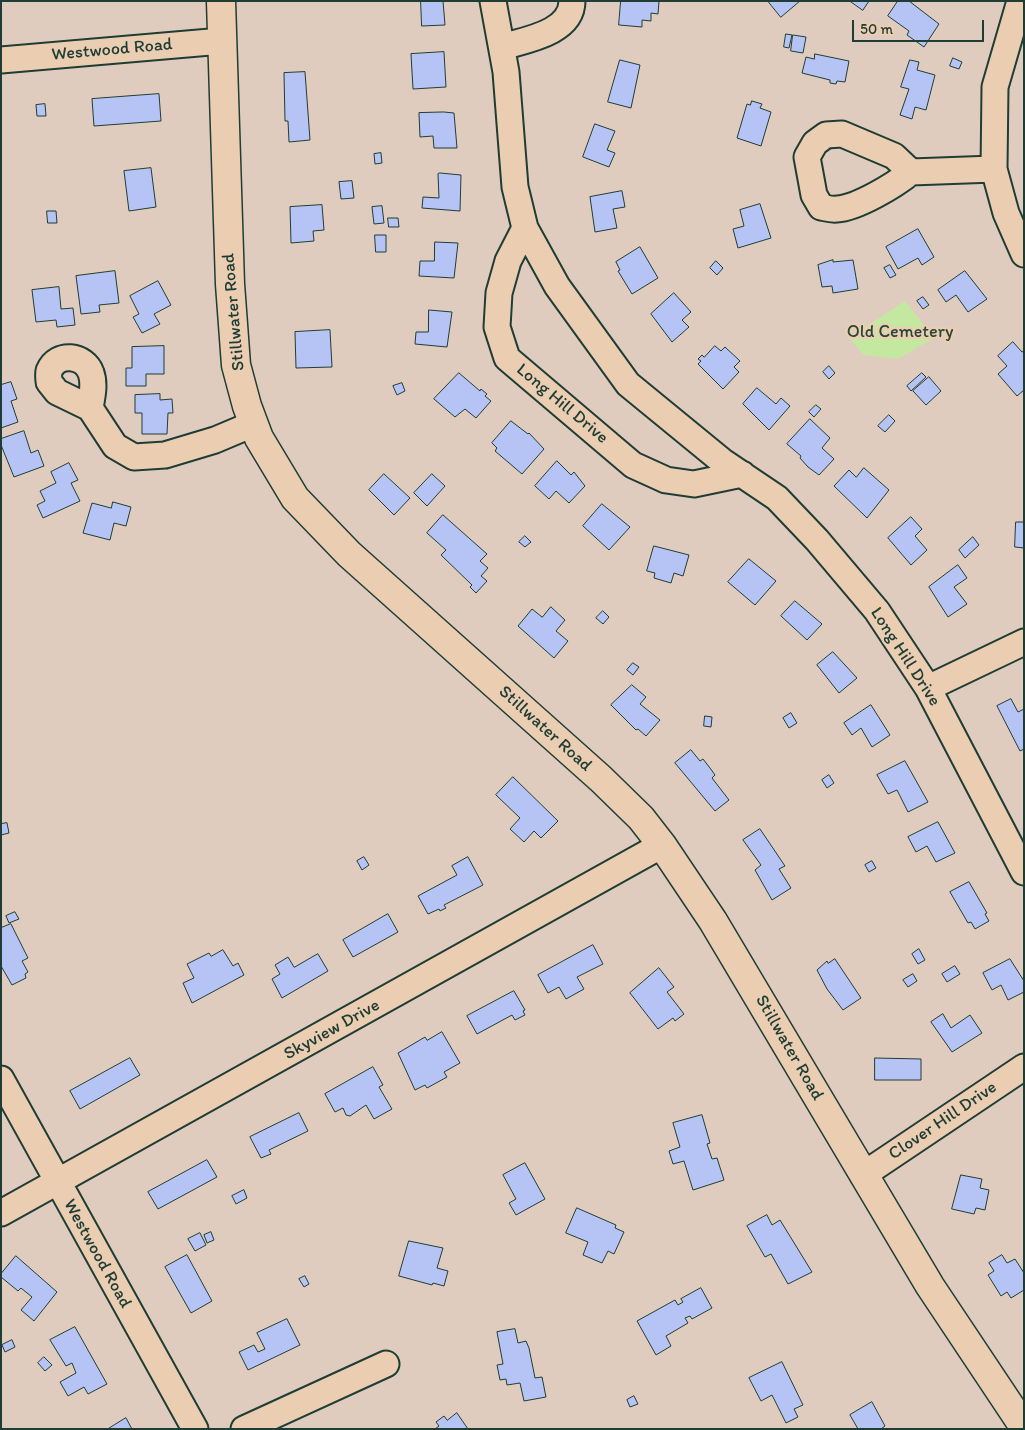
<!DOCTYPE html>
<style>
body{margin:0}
#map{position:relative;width:1025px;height:1430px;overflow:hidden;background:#e0ccbf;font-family:Itim,sans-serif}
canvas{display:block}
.frame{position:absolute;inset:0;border:2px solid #1f3d34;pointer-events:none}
.scale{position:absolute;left:852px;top:20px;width:132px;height:22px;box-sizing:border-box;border:2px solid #1f3d34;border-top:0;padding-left:6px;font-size:15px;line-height:18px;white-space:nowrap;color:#1f3d34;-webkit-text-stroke:4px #ebceb2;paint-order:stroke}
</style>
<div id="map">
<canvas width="1025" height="1430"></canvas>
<div class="frame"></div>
<div class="scale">50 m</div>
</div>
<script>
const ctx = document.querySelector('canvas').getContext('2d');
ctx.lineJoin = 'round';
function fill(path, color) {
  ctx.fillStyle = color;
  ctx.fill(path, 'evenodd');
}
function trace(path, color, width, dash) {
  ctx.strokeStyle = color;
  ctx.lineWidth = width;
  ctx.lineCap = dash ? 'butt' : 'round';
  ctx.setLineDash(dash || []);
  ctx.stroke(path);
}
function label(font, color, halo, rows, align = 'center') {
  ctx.font = font + ' Itim,sans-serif';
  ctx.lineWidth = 4.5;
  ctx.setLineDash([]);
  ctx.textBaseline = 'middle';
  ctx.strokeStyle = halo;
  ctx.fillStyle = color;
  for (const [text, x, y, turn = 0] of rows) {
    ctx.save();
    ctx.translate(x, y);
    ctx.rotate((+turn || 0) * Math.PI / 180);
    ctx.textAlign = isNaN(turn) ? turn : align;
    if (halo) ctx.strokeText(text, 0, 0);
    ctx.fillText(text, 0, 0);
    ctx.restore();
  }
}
const green = new Path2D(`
 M905,301L934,338L898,359L864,355L849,338Z`);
const building = new Path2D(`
 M421,1H443L445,25L422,26Z
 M621,1H659L658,14L651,13V21L642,20V27L619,25Z
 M768,1H800L781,17Z
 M850,1H869L863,10Z
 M898,1H909L939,24L924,47L907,35L909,31L888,16Z
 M786,34L792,35L789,48L784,47Z
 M793,35L806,37L803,53L791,51Z
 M444,52L446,87L413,89L411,54Z
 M815,54L849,61L845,82L837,81L836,84L830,83V80L802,73L806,57L814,59Z
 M953,58L962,62L959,69L950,66Z
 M620,60L640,65L631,108L608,102Z
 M910,60L919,62L917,70L935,75L926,110L915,107L912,119L900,115L909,89L901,87Z
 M305,72L310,140L289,142L288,121H285L284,73Z
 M159,94L161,121L94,126L92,99Z
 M752,101L762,104L760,108L771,112L761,146L737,138L747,104L750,105Z
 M45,104L46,116H37L36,105Z
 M444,112L454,113L457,148H434L433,136L420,137L419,113Z
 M595,124L615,131L607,150L615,153L609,167L583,157Z
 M381,153L382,163L375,164L374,154Z
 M151,168L156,207L129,211L124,171Z
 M440,173L461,175L460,211L422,208L423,197L439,198L438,174Z
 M352,181L354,198L341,199L339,182Z
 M622,191L625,207L613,209L617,228L595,232L590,197Z
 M760,204L771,238L738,248L733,229L744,226L740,210Z
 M322,205L324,230L313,231L314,241L291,243L290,207Z
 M382,206L384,223L374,224L372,207Z
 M47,211H56L57,223H48Z
 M388,218H398L399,227H389Z
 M918,229L934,257L922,265L918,258L898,269L886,247Z
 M375,235H386V252H376Z
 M435,242L458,243L454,278L419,276L420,261H434Z
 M640,247L658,278L632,294L618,271L620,270L616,262Z
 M833,260V262L853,260L858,289L833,293L832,286L822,287L818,265Z
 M716,261L723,268L717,275L710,268Z
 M890,265L896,275L890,278L884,268Z
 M115,271L119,303L99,305L100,312L81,314L76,276Z
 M965,271L987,299L968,312L956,295L946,302L938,290Z
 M158,281L171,305L154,314L160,324L142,333L133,317L139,314L130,296Z
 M59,287L61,309L73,308L75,325L57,327L56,320L36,322L32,290Z
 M674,293L691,312L682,320L689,327L672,342L651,314Z
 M923,297L929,305L923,309L917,301Z
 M429,310L452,312L447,347L415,344L416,332H428Z
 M330,330L332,367L296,368L295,332Z
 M1013,342L1022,352L1024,351V390L1017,396L998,374L1007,366L998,356Z
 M164,346V374H146V386H126V368H132V347Z
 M715,346L721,351L725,347L740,361L734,367L739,372L723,389L698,364L701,361L698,359L702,355L704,357Z
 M829,366L835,373L829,379L823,372Z
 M459,373L480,391L481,389L487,394L485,396L491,401L476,418L465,409L455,417L434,399Z
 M922,373L926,377L911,391L907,386Z
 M929,377L941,391L926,405L913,391Z
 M11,382L17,399L11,401L18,422L1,428V385Z
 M402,383L405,391L397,395L393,386Z
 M757,388L776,404L781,398L790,406L769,430L743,404Z
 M160,394V400L172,399L173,413H168L167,434H142V413H135V395Z
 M816,405L821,409L814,417L809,412Z
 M889,415L895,421L885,432L878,426Z
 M810,419L830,438L822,448L834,459L819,475L808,467L800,458L801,456L787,444Z
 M511,421L528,434L529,433L544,449L522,474L495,451L497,448L492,443Z
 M24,431L31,453L38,450L44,466L14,477L1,445V439Z
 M557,461L571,475L574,472L585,486L569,503L556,491L549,499L535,486Z
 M69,463L78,480L71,483L80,501L43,518L37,505L45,501L40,491L56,483L51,472Z
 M864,468L889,490L867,518L834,486L849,470L856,477Z
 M384,474L410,498L394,515L369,490Z
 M432,474L445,486L427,506L414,493Z
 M113,502L131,507L126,526L114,523L110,540L83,533L92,503L111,508Z
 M602,504L630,527L609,550L583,526Z
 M443,515L487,554L480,561L488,568L481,576L487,581L476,593L470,587L472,585L441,555L446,550L427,533Z
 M911,517L922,529L915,536L927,550L911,565L888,538Z
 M1016,522H1024V548L1015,547Z
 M525,536L531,542L525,547L519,542Z
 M973,537L979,545L965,558L959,550Z
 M654,546L689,555L683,576L674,573L671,583L654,578L655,573L647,571Z
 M749,559L776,581L755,605L728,582Z
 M958,565L967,578L954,587L967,604L948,617L929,587Z
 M795,601L822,624L807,640L781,616Z
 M551,607L565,620L556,631L568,641L554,658L518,626L532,609L542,617Z
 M603,611L609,617L603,624L596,618Z
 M833,652L857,678L839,693L817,665Z
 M633,663L639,667L633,675L627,670Z
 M632,685L646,697L640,704L660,720L646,736L638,729L636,730L611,705Z
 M1011,699L1018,712L1024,709V749L1020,751L997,706Z
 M871,705L890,735L872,747L861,728L852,735L844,723Z
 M791,713L797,723L789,728L783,718Z
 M705,716L712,717L711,727L704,726Z
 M691,750L700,761L703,759L710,768L715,775L712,778L729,800L715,811L675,763Z
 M905,761L928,802L908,812L897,790L888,794L877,775Z
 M829,775L834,783L827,788L822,780Z
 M513,777L558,821L541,838L534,831L524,842L510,829L520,818L496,795Z
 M938,822L955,853L936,862L927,846L916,852L908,837Z
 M7,823L9,833L1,835V824Z
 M760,829L785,866L779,869L791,888L772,900L755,870L761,865L743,840Z
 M364,857L369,865L362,870L357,861Z
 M468,857L483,885L444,905L446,908L440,911L439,909L428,914L418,896L457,875L452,866Z
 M872,861L876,868L869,872L865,865Z
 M969,882L987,913L985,914L989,921L975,929L971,922L968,923L950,892Z
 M15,912L19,919L9,923L6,916Z
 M388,914L398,932L353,957L343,940Z
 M11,924L28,958L22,961L28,972L25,974L26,978L12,985L1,966V928Z
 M593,945L603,964L577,977L584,989L566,999L559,987L548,993L538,975Z
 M919,949L925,960L918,964L912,954Z
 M223,950L233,966L238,963L244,975L192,1003L183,983L194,978L187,964L209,953L211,956Z
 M318,954L328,971L282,998L272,979L280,974L275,965L288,957L294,967Z
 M835,959L861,998L843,1010L827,989L817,970L827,961L828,963Z
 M1010,959L1024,981V992L1008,1000L1001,985L992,990L983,973Z
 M955,966L960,974L947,982L942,974Z
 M659,968L674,987L667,992L684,1014L675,1021L673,1018L658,1029L630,993Z
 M913,974L917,981L908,987L903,980Z
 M514,991L525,1010L523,1011L525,1015L515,1020L512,1015L477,1034L467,1016Z
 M943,1014L951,1028L970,1015L982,1033L952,1052L931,1022Z
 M442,1032L460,1063L444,1072L447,1077L427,1088L425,1085L415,1090L398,1053L425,1037L427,1040Z
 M130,1058L140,1075L80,1109L70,1091Z
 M875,1058L921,1059V1080H875Z
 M373,1067L383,1085L379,1087L392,1109L374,1119L366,1105L350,1116L346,1115L343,1108L335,1112L325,1094Z
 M299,1113L308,1131L269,1150L271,1154L261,1158L250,1137Z
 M702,1115L710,1143L707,1144L712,1159L717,1158L724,1180L693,1190L684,1161L673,1164L669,1151L680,1147L673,1123Z
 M207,1160L217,1177L158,1209L148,1192Z
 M525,1163L545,1199L516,1215L509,1203L516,1199L503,1175Z
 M961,1175L982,1179L980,1188L989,1190L985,1210L976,1208L974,1214L952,1209Z
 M244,1190L247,1198L236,1204L232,1196Z
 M577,1208L616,1225L615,1228L624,1232L614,1254L608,1251L602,1263L583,1255L588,1242L566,1233Z
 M767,1215L772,1225L780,1220L812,1272L788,1284L771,1254L765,1257L747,1226Z
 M211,1232L214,1240L207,1243L204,1235Z
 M200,1233L206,1245L195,1251L188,1239Z
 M409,1241L443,1248L437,1268L448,1271L444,1286L433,1283L432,1285L399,1276Z
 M187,1255L212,1301L191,1313L165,1267Z
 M1002,1255L1007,1263L1015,1259L1024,1273V1290L1011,1298L1007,1292L1001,1296L988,1275L994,1271L989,1263Z
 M16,1256L57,1292L34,1321L21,1310L32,1297L21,1288L18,1291L1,1277V1274Z
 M305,1276L309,1284L304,1287L299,1279Z
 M701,1288L712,1308L692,1319L690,1316L685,1318L688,1323L666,1336L671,1346L656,1355L637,1321L675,1300L678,1305L683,1302L681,1299Z
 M287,1319L300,1345L248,1370L239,1352L254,1345L258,1352L265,1349L257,1333Z
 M75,1327L107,1384L88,1394L84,1387L68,1396L60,1382L76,1373L72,1363L66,1366L50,1340Z
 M515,1329L518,1343L526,1341L529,1348L535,1378L542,1377L546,1397L524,1401L520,1383L507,1385L506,1379L500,1380L497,1365L503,1364L497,1332Z
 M12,1340L15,1347L5,1352L2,1345Z
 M44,1357L52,1365L45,1371L38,1363Z
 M782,1362L803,1405L794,1409L798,1417L786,1423L772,1395L761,1401L749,1378Z
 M634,1396L638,1404L630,1407L627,1400Z
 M872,1402L885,1426L881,1429H858L850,1415Z
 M457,1413L468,1429H435L439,1426L436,1422L444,1416L447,1420Z
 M126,1418L132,1429H108Z`);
const minor = new Path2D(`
 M493,1L506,72L515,187L525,228L557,286L628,384L722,461L777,498L817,540L877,611L928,688L1024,872
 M1020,1L995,87L994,169L1006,213L1024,254
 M502,47C525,40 572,33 572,1
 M1,60L222,41
 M911,172C895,185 857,208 837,209C832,210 826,208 821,207L814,195L807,157L815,143L826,135L842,134L894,156L911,172L994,169
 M525,228L508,261L499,293L497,327L507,358L633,465L666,480L694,484L742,474
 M90,408C92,397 95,384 91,373C85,355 57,351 49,371C48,374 49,379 49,382L57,392L90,408L115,446L134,457L165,455L215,440L253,424
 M928,688L1024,642
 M1,1079L195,1429
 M863,1175L1024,1067
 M1,1213L662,845
 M244,1429L386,1364`);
const major = new Path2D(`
 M221,1L230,284L236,365L247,406L259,438L295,498L349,554L601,779L641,818L662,845L713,921L930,1286L1024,1427`);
const streetNames = [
 ["Westwood Road",112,50,-5],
 ["Stillwater Road",234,312,-95],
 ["Long Hill Drive",562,404,40],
 ["Long Hill Drive",905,657,57],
 ["Stillwater Road",545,729,42],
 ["Skyview Drive",332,1030,-29],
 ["Stillwater Road",789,1048,60],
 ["Clover Hill Drive",943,1121,-34],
 ["Westwood Road",97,1254,61]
];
const parkNames = [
 ["Old Cemetery",900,332]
];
fill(green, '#c5e8a1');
fill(building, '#b5c4f4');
trace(building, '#1f3d34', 1);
trace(minor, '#1f3d34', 29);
trace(major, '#1f3d34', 31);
trace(minor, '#ebceb2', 25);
trace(major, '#ebceb2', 28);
label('18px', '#1f3d34', '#ebceb2', streetNames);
label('18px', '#274639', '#ebceb2', parkNames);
</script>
